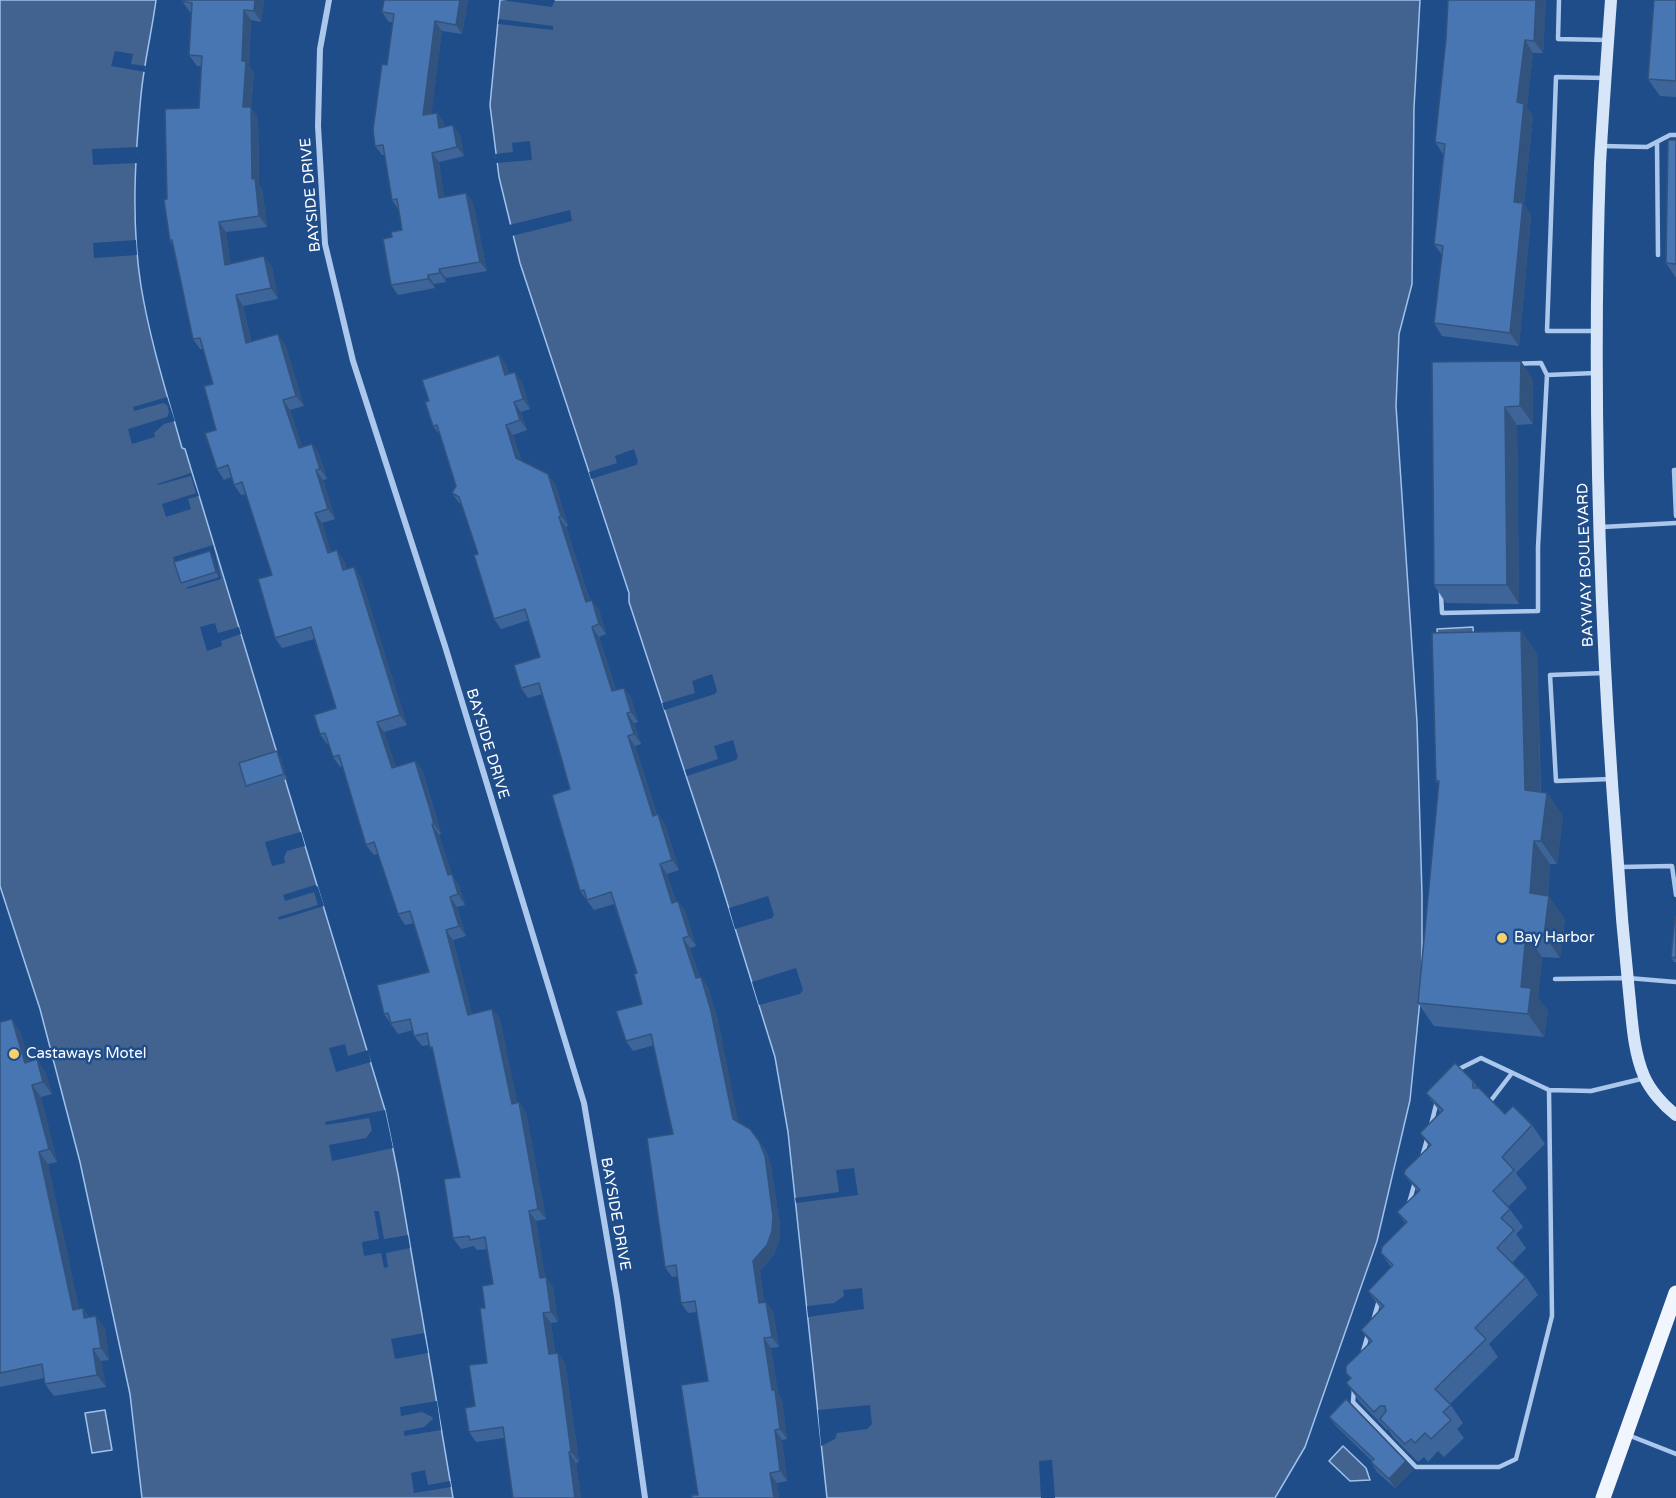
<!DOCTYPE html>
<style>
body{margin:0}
canvas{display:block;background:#1f4d8a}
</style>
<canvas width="1676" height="1498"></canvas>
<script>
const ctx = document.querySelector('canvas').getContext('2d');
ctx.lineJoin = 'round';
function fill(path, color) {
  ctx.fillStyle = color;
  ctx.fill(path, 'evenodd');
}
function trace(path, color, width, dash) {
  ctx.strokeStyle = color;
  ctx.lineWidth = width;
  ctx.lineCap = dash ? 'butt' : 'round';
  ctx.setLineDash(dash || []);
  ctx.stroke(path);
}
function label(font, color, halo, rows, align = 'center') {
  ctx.font = font + ' "Varela Round",sans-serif';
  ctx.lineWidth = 5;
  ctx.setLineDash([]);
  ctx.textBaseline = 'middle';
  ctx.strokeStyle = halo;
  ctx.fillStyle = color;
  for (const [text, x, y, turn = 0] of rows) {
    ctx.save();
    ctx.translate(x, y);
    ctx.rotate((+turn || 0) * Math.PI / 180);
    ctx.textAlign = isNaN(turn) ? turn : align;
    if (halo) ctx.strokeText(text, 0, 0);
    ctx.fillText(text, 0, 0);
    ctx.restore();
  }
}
const water = new Path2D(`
 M0,0H156C152,31 144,63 141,95C135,157 131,223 141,286C150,341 167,394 182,448L185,449L385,1110L398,1174L453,1498H142L130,1394L80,1162L40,1009L0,886Z
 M500,0H1420L1414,108L1412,284L1399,334L1396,406L1417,722L1422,895V980L1410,1100L1377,1241L1305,1447L1275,1498H827L788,1132L775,1057L717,870L629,602V593L520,263L499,177L490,105Z
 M1473,627L1474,645L1438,647L1437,629Z
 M105,1410L112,1450L92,1453L85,1413Z
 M1343,1446L1366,1468L1370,1480L1350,1481L1329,1461Z`);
const pier = new Path2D(`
 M500,0H555L552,7Z
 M499,19L553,26V30L498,24Z
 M115,51L133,54L131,64L146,66L145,72L111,66Z
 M530,141L532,160L496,163L495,154L513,152L512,143Z
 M138,147L137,163L93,165L92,149Z
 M570,210L572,221L512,236L509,225Z
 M136,240L137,255L94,258L93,243Z
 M167,397L175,421L164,424L154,433L155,437L132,444L128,429L167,417L169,412L167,405L163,403L134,411L133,407Z
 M634,449L638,462L636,465L591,479L589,472L617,463L615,456Z
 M191,473L199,496L188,499L191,509L166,517L162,504L196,493L191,476L158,485L157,484Z
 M213,545L221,579L187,589V587L219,577L177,571L173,557Z
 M215,623L218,633L239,627L241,634L221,641L222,646L207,651L200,627Z
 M712,674L717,691L715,694L664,710L662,703L695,693L692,681Z
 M733,740L738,757L736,760L687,776L685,770L718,759L714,746Z
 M301,832L305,846L287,851L284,857L285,863L272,866L265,842Z
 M315,885L318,887L324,906L279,920L278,917L318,905L314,892L285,901L283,895Z
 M768,896L774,915L772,918L735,929L729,908Z
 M796,968L803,990L800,994L759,1005L752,982Z
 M345,1044L348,1056L368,1050L371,1062L336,1072L329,1048Z
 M385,1110L393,1148L332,1161L329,1145L366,1138L372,1130L369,1118L326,1125L325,1122Z
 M854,1168L858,1195L796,1203L795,1198L839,1192L836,1170Z
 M374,1211H379L384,1239L408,1235L410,1248L386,1253L388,1267L384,1268L381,1253L364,1256L362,1242L379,1239Z
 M862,1288L864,1309L808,1317L807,1306L834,1303L844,1296L843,1290Z
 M424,1333L428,1353L395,1359L391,1339Z
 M437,1401L441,1430L404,1436V1431L424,1427L433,1419L432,1417L422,1412L401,1416L400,1407Z
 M870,1405L872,1424L867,1429L837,1433L835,1439L821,1446L818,1410Z
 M1052,1460L1055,1498H1041L1039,1461Z
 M425,1470L428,1485L450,1481L451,1487L414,1493L411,1473Z`);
const lane = new Path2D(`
 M1559,0L1558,39L1606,40
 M1657,142L1658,255
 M1602,146L1647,147L1670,135H1676
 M1595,331H1547L1556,77L1605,78
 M1541,363L1547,375L1538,547V611L1442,613L1437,516L1436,366Z
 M1547,375L1595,373
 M1676,470H1674L1676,516
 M1602,527L1676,523
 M1604,673L1550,675L1556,781L1611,779
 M1620,867L1672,866L1676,895
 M1555,979L1628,978L1676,982
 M1455,1071L1481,1058L1549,1090L1591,1091L1645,1078
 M1489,1103L1512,1073
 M1431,1125L1437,1101
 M1422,1157L1428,1136
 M1409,1203L1415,1182
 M1373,1321L1379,1300
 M1362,1355L1368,1334
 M1354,1389L1353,1402L1416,1467H1499L1516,1459L1552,1316L1549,1090
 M1628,1435L1676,1454`);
const street = new Path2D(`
 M329,0L320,49L318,126L325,244L353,361L445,646L584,1103L617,1297L645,1498`);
const secondary = new Path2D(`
 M1611,0C1607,55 1603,110 1600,164C1592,393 1599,622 1617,851C1620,898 1624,945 1629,992C1632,1020 1633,1050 1644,1076C1650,1090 1663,1105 1676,1115`);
const primary = new Path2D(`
 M1603,1498L1676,1293`);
const wall = new Path2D(`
 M182,0H264L261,22L251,20L249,66L254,72L251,108L258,118L259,185L262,189L267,227L226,232L230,263L272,267L278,299L243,306L251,341L285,344L304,406L290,410L302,447L312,444L319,454L327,479L323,480L335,519L322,523L331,552L337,550L344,561L347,569L361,578L407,725L384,732L396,767L415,761L423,772L436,816L441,834L439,835L452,875L459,885L465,905L457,907L466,936L453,940L472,1014L492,1009L500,1019L517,1103L519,1102L526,1113L546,1219L536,1221L545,1277L553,1287L558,1322L551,1323L555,1353H558L565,1363L579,1462L576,1463L581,1498H513L504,1438L476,1442L469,1432L487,1363L485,1308L493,1284L487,1249L477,1250L474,1246L461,1249L453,1238L460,1177L434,1052L429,1045L422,1046L414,1036L413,1030L398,1034L384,1014L429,972L414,923L405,925L398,914L378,854L374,855L366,845L342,766L340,767L333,757L329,744H327L320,734L336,708L314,639L282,648L275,638L272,575L246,494L241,495L234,485L231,477L224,480L217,469L216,430L213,384L203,349H200L193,339L173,246L170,241L167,199L199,108L201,66H197L189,55L191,12H190L182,1Z
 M468,0L462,34L442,31L431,114L437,113L444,122V127L460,135L464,156L439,162L444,197L466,193L473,203L487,271L446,278V282L434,284L435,288L398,295L391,285L392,237L402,230L399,209H398L392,200L385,155H382L375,146L393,22H389L382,12Z
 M1546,0L1543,53H1533L1527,107L1533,116L1524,204L1531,216L1519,346L1442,336L1434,323L1442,255L1434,244L1443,154L1435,142L1446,39Z
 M1676,0V97L1660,96L1648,79Z
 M1676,140V278L1666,263Z
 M499,355L506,365L509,374L522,382L530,409L521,412L527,430L513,435L521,460L555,483L568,526L566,527L590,601L599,610L606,634L599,637L616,690L624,688L631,698L638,722L634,723L641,744L635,746L657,815L658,814L665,824L679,870L667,874L676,902L678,901L685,911L696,946L690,948L700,978L708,987L718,1021L738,1122L759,1141L766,1151L771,1166L780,1226L779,1241L774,1255L760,1271L764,1302H766L773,1312L779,1347L771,1348L778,1394L782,1400L787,1439L782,1440L787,1481L777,1483L779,1498H692L698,1495L708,1381L697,1312L688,1313L681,1303L678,1276L672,1277L665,1267L673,1134L654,1045L633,1051L626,1041L642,1004L637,973L614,904L594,910L580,891L570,789L557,743L542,694L528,698L521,688L540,657L529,620L501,629L494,619L478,554L462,504L459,503L452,493L456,486L441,436L433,426L429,401Z
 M1432,362L1533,379V424L1517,425L1519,604L1446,603L1434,585Z
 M210,551L213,556L219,577L184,588L181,583Z
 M1521,631L1537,654L1541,792L1547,793L1563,816L1557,864H1550L1548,896L1565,919L1560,958L1542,957L1538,998L1548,1011L1544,1037L1434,1026L1418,1003L1439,785L1436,781Z
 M280,756L287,779L250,791L246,786Z
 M1676,917V962H1674L1671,957Z
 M0,1022L20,1031L29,1062L45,1071L52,1094L41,1097L57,1162L48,1164L79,1309L83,1308L89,1318L105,1328L109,1360L101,1361L106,1387L54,1396L45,1384L44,1378L0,1387Z
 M1473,1081L1478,1088L1505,1114L1532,1125L1545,1144L1516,1173L1527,1188L1508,1207L1523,1227L1516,1234L1526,1248L1512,1263L1526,1277L1538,1295L1489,1344L1498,1357L1450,1404L1463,1423L1457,1429L1464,1438L1444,1457L1438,1451L1428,1462L1424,1457L1418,1462L1393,1437L1388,1429L1387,1430L1359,1401L1346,1383L1350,1379L1346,1373L1370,1343L1361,1330L1381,1309L1368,1291L1391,1267L1381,1253L1406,1224L1397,1212L1418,1192L1404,1174L1429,1146L1420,1133L1440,1112L1426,1093Z
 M1329,1417L1406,1461L1413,1470L1395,1488L1377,1472L1371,1462L1372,1461L1336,1426Z`);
const shadedWall = new Path2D(`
 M255,0H264L261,22L254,11Z
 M460,0H468L462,34L456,25Z
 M1536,0H1546L1543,53L1534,41Z
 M244,10L251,20L249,66L254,72L251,108L258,118L259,185L262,189L267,227L259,216L252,179L243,107L242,61Z
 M435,21L442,31L430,125L423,115Z
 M1525,40L1533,53L1527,107L1533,116L1524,204L1531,216L1519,346L1510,333L1517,102Z
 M437,113L444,122L446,137L439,128Z
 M453,125L460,135L464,156L457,147Z
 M432,153L439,162L446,207L439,198Z
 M466,193L473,203L487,271L480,262Z
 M219,222L226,232L232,275L225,265Z
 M264,256L272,267L278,299L271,288Z
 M439,269L446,278V282L440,273Z
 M428,275L434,284L435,288L428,279Z
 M236,295L243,306L253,353L246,343Z
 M278,334L285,344L304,406L296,396Z
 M499,355L506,365L512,385L505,375Z
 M1521,361L1533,379V424L1520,406Z
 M515,372L522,382L530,409L523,399Z
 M283,400L290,410L306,458L299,448Z
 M514,402L521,412L527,430L520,420Z
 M1505,407L1517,425L1519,604L1507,585Z
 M506,425L513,435L523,468L516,458Z
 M312,444L319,454L327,479L320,469Z
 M316,470L323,480L335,519L328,509Z
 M548,474L555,483L568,526L561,516Z
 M315,513L322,523L335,564L328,553Z
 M559,517L566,527L593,612L586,602Z
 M337,550L344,561L350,581L343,570Z
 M210,551L213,556L219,577L216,572Z
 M354,567L361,578L407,725L400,715Z
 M592,600L599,610L606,634L599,624Z
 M592,627L599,637L619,701L612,691Z
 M1521,631L1537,654L1541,814L1525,790Z
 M624,688L631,698L638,722L631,712Z
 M627,713L634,723L641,744L634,734Z
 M377,722L384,732L400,779L392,768Z
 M628,736L635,746L660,826L653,816Z
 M277,751L280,756L287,779L284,774Z
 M415,761L423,772L441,834L434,824Z
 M1547,793L1563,816L1557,864L1541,841Z
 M658,814L665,824L679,870L672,860Z
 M432,824L439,835L452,875L459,885L465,905L458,894L448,875Z
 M1534,841L1550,864L1546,916L1530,893Z
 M660,864L667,874L679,913L672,903Z
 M1549,896L1565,919L1560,958L1544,935Z
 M450,897L457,907L466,936L459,926Z
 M678,901L685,911L696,946L689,936Z
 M446,930L453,940L475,1025L468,1015Z
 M1526,934L1542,957L1538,998L1548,1011L1544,1037L1528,1014L1521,987Z
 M683,938L690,948L703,988L696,978Z
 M701,977L708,987L718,1021L740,1129L733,1119Z
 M492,1009L500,1019L520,1114L512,1104Z
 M12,1019L20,1031L33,1075L25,1063Z
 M37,1059L45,1071L52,1094L43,1082Z
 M32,1085L41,1097L57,1162L49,1149Z
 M519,1102L526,1113L546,1219L538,1209Z
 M759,1141L766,1151L771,1166L780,1226L779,1241L774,1255L760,1271L766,1313L759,1303L753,1261Z
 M39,1152L48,1164L82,1322L73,1310Z
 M529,1211L536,1221L547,1288L540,1278Z
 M546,1277L553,1287L558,1322L551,1312Z
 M766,1302L773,1312L779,1347L772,1337Z
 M83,1308L91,1321L84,1318Z
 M543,1313L551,1323L556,1364L549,1354Z
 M96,1316L105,1328L109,1360L101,1348Z
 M764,1338L771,1348L778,1394L782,1400L787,1439L780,1429L772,1390Z
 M93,1349L101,1361L106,1387L97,1375Z
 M558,1353L565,1363L579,1462L571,1452Z
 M775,1430L782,1440L787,1481L780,1471Z
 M569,1452L576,1463L581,1498H575Z
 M1406,1461L1413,1470L1395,1488L1389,1479Z
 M770,1473L777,1483L779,1498H774Z`);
const building = new Path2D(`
 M182,0H255L254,11L244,10L242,61H246L243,107H251L252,179L255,178L259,216L219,222L225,265L264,256L271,288L236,295L246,343L278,334L296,396L283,400L299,448L312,444L320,469L316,470L328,509L315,513L328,553L337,550L343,570L354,567L400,715L377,722L392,768L415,761L429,806L434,824H432L448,875L452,874L458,894L450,897L459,926L446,930L468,1015L492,1009L512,1104L519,1102L538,1209L529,1211L540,1278L546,1277L551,1312L543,1313L549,1354L558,1353L571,1452H569L575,1498H513L503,1427L469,1432L465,1408L475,1406L469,1365L487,1363L480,1308H485L482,1286L493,1284L485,1237L470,1240L469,1236L453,1238L444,1179L460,1177L432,1047L430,1048L427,1033L414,1036L410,1019L391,1023L388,1013L384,1014L377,985L429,972L410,911L398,914L374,842L366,845L339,755L333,757L325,733L320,734L314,715L336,708L311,627L275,638L258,579L272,575L242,482L234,485L228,465L217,469L205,433L216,430L204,386L213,384L200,338L193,339L172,240L170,241L164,200L167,199L165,109L199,108L202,56L189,55L192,3L182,1Z
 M384,0H460L456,25L435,21L423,115L437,113L439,128L453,125L457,147L432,153L439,198L466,193L480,262L439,269L440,273L428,275V279L391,285L383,239L392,237L391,232L402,230L397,199L392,200L383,145L375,146L373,130L382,64L387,65L394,14L382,12Z
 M1448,0H1536L1534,41L1525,40L1517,102L1524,104L1514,202L1523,203L1510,333L1434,323L1443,246L1434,244L1445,144L1435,142L1446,39Z
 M1654,0H1676V81L1648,79Z
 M1668,140H1676V264L1666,263Z
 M499,355L505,375L515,372L523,399L514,402L520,420L506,425L516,458L548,474L561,516L559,517L586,602L592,600L599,624L592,627L612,691L624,688L631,712L627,713L634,734L628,736L653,816L658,814L672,860L660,864L672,903L678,901L689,936L683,938L696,978L701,977L711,1011L733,1119L750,1129L759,1141L765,1156L773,1216L772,1231L767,1245L753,1261L759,1303L766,1302L772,1337L764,1338L772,1390H775L780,1429L775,1430L780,1471L770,1473L774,1498H692V1495H698L681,1385L708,1381L695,1301L681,1303L676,1265L665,1267L647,1138L673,1134L651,1034L626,1041L616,1011L642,1004L634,974L637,973L611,892L587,900L584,890L580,891L552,795L570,789L557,743L539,683L521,688L514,665L540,657L525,609L494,619L474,555L478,554L459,497L452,493L456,486L437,425L433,426L425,402L429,401L422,380Z
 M1521,361L1520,406L1505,407L1507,585H1434L1432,362Z
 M210,551L216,572L181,583L174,562Z
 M1521,631L1525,790L1547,793L1541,841H1534L1530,893L1549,896L1544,935L1526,934L1521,987L1531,988L1528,1014L1418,1003L1439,781H1436L1432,633Z
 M277,751L284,774L246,786L239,763Z
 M1675,917H1676V958L1671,957Z
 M12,1019L25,1063L37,1059L43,1082L32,1085L49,1149L39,1152L73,1310L83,1308L84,1318L96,1316L101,1348L93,1349L97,1375L45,1384L42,1364L0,1373V1022Z
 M1455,1063L1473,1081V1088H1479L1505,1114L1513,1106L1532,1125L1502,1157L1514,1170L1493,1191L1510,1209L1501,1218L1514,1230L1497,1248L1526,1277L1475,1328L1486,1339L1435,1389L1451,1405L1443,1412L1451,1420L1431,1439L1425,1433L1415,1443L1411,1439L1405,1444L1380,1419L1386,1411L1385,1406H1380L1374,1412L1346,1383L1351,1378L1346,1373V1366L1372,1341L1361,1330L1384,1306L1368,1291L1393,1265L1381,1253L1382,1247L1407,1222L1397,1212L1420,1190L1404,1174L1405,1170L1431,1145L1420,1133L1443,1110L1426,1093Z
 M1346,1399L1406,1461L1389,1479L1371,1462L1374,1459L1329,1417Z`);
const markers = [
 [1502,938,6,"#f9d16b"],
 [14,1054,6,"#f9d16b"]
];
const streetNames = [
 ["BAYSIDE DRIVE",311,195,-95],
 ["BAYWAY BOULEVARD",1586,565,-92],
 ["BAYSIDE DRIVE",487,744,73],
 ["BAYSIDE DRIVE",615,1214,80]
];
const poiNames = [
 ["Bay Harbor",1514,938],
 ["Castaways Motel",26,1054]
];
fill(water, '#42638f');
trace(water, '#9fc2ed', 1.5);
fill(pier, '#1f4d8a');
trace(lane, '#abc7eb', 4.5);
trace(street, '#abc7eb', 6);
trace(secondary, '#d7e5f8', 12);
trace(primary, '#f0f5fe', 15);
fill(wall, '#3e6599');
fill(shadedWall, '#32537d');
fill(building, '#4876b2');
trace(building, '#32537d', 1.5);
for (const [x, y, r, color] of markers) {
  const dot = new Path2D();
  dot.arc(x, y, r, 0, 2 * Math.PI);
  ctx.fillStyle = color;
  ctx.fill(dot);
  trace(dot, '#1f4d8a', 2);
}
label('15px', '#fff', '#1f4d8a', streetNames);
label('15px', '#fff', '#1f4d8a', poiNames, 'left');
</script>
